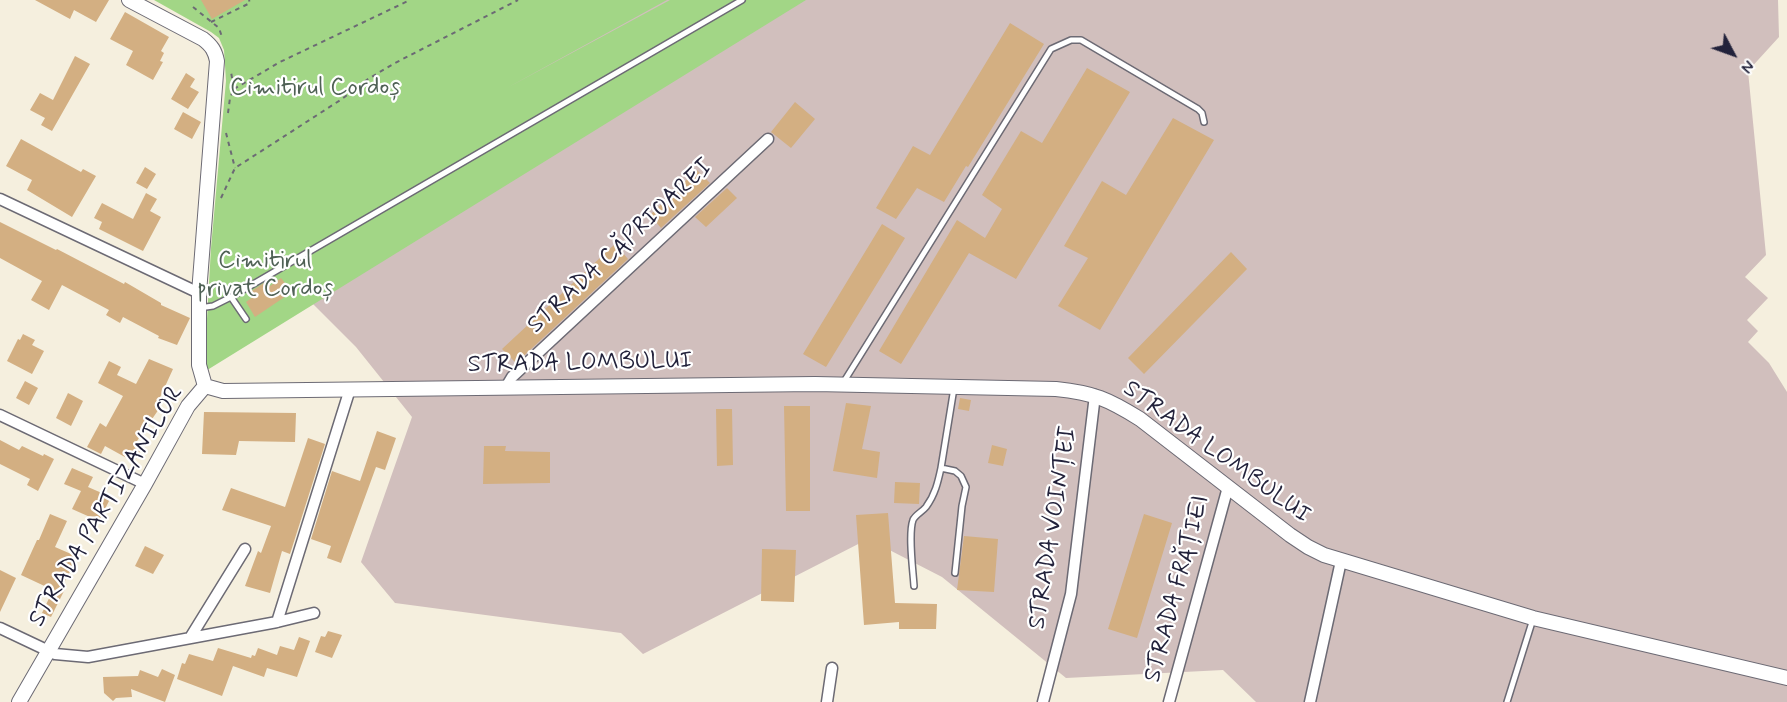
<!DOCTYPE html>
<meta charset="utf-8">
<style>
body{margin:0}
#map{position:relative;width:1787px;height:702px;overflow:hidden;background:#f5efde;font-family:Mynerve,sans-serif}
canvas{display:block}
.north{position:absolute;left:1703px;top:24px;width:60px;height:60px;-webkit-text-stroke:4px #fff;paint-order:stroke;rotate:131deg;font-size:16px;font-weight:700;line-height:24px;text-align:center;color:#22223b}
.north::after{content:'';display:block;margin:auto;width:21px;height:27px;background:#22223b;clip-path:polygon(50% 0,100% 100%,50% 72%,0 100%)}
</style>
<div id="map">
<canvas width="1787" height="702"></canvas>
<div class="north">N</div>
</div>
<script>
const ctx = document.querySelector('canvas').getContext('2d');
ctx.lineJoin = 'round';
function fill(path, color) {
  ctx.fillStyle = color;
  ctx.fill(path, 'evenodd');
}
function trace(path, color, width, dash) {
  ctx.strokeStyle = color;
  ctx.lineWidth = width;
  ctx.lineCap = dash ? 'butt' : 'round';
  ctx.setLineDash(dash || []);
  ctx.stroke(path);
}
function label(font, color, halo, rows, align = 'center') {
  ctx.font = font + ' Mynerve,sans-serif';
  ctx.lineWidth = 4.5;
  ctx.setLineDash([]);
  ctx.textBaseline = 'middle';
  ctx.strokeStyle = halo;
  ctx.fillStyle = color;
  for (const [text, x, y, turn = 0] of rows) {
    ctx.save();
    ctx.translate(x, y);
    ctx.rotate((+turn || 0) * Math.PI / 180);
    ctx.textAlign = isNaN(turn) ? turn : align;
    if (halo) ctx.strokeText(text, 0, 0);
    ctx.fillText(text, 0, 0);
    ctx.restore();
  }
}
const industrial = new Path2D(`
 M409,0H1778L1779,37L1748,71L1766,255L1745,277L1768,298L1747,320L1758,331L1748,342L1769,363L1787,392V702H1256L1223,670L1066,678L942,577L868,539L643,654L621,633L395,603L361,562L412,417L356,347L261,252Z`);
const green = new Path2D(`
 M154,0H667L505,89L670,0H806L204,372L211,248L226,81L224,50L219,38L211,32Z`);
const building = new Path2D(`
 M35,0H109L96,22L74,10L70,19Z
 M201,0H245L212,19Z
 M125,12L169,37L161,51L164,53L160,61L163,62L153,80L126,65L133,51L110,39Z
 M1010,23L1044,44L968,167L966,166L944,202L917,188L896,219L876,208L913,146L930,155Z
 M75,56L90,64L52,131L41,125L45,118L30,110L40,93L53,100Z
 M1087,68L1130,92L1016,279L969,253L901,364L879,351L957,220L985,238L1002,209L982,195L1021,131L1042,143Z
 M186,73L195,79L190,87L199,92L188,109L171,99Z
 M795,102L815,119L791,148L771,132Z
 M183,112L201,122L192,139L174,129Z
 M1173,118L1214,140L1100,330L1058,306L1088,258L1064,246L1102,181L1126,195Z
 M21,139L81,172L83,169L96,176L72,217L27,190L32,180L6,166Z
 M145,167L156,174L147,189L136,183Z
 M697,170L710,183L661,228L650,215Z
 M727,188L737,198L706,227L695,217Z
 M146,193L157,199L150,211L161,217L143,251L99,229L102,222L94,218L102,203L133,219Z
 M0,222L56,250L57,249L124,284L125,282L161,303V305L190,318L177,345L158,338L159,336L123,317L120,323L106,315L109,310L62,285L49,310L31,300L42,281L0,258Z
 M882,224L905,238L826,367L803,354Z
 M615,244L628,259L516,363L502,349Z
 M1231,252L1247,269L1144,374L1128,358Z
 M281,278L292,292L255,317L246,302L254,296L250,292L267,281L270,286Z
 M23,334L35,340L32,345L44,351L32,374L7,361L18,339L20,340Z
 M149,359L173,369L157,404L161,406L137,441L144,445L134,462L105,446L101,454L87,447L100,423L106,427L123,396L98,383L109,361L121,367L117,375L136,384Z
 M25,381L38,388L29,405L16,398Z
 M68,393L83,401L71,426L56,418Z
 M960,398L971,400L969,411L958,409Z
 M846,403L871,406L862,449L880,452L877,478L833,471Z
 M784,406H810V511H786Z
 M716,409H732L733,465L717,466Z
 M204,412L296,413L295,442L239,441L236,455L202,454Z
 M377,431L396,438L385,470L376,467L341,563L327,558L331,546L311,539L332,471L360,481Z
 M308,438L325,444L290,554L282,551L270,593L245,586L258,551L261,553L271,526L222,510L231,488L285,507Z
 M0,440L19,450L22,446L43,456L44,454L54,459L38,491L27,485L30,479L0,464Z
 M992,445L1007,449L1003,466L988,463Z
 M484,446H506L505,451L550,452V483L483,484Z
 M72,468L93,477L88,487L111,497L99,521L72,509L81,491L64,484Z
 M895,482L920,483L919,504L894,503Z
 M888,513L895,603L937,604L936,629H899V622L864,625L856,515Z
 M50,514L67,521L55,547L78,557L64,583L67,585L51,617L42,613L53,590L21,575L37,540H39Z
 M1144,514L1172,523L1137,638L1108,629Z
 M964,536L998,539L994,592L957,590Z
 M145,546L164,555L153,574L135,566Z
 M762,549L796,550L794,602L761,601Z
 M0,570L16,578L0,612Z
 M328,631L342,635L332,658L315,652L321,636L325,637Z
 M299,637L310,641L297,677L267,668L264,677L233,666L222,696L177,679L182,663L185,664L189,654L213,661L218,648L251,658L252,655L255,656L258,648L277,655L280,646L294,650Z
 M162,669L175,675L165,702L131,689L132,697L116,698L113,701L104,693L103,677L138,676L140,670L158,677Z`);
const path = new Path2D(`
 M193,7L219,28L222,37
 M211,22L250,3L249,0
 M234,89L280,62L410,0
 M228,113L230,98L234,89L231,72
 M226,133L235,168
 M221,198L235,168L342,99L368,79L395,63L518,0`);
const service = new Path2D(`
 M231,297L246,319
 M199,308L213,306L231,297L742,0
 M843,383L1051,49L1071,40H1081L1198,109L1202,113L1204,122
 M954,388L941,468L955,471L961,476L966,487L962,506L955,573
 M914,586C913,570 908,534 913,520C915,515 922,512 926,507C935,495 938,482 941,468
 M1507,702L1533,619`);
const minor = new Path2D(`
 M0,199L199,293
 M506,387L512,377L768,139
 M0,415L145,484
 M277,622L350,389
 M0,628L55,654L88,657L277,622L314,613
 M190,638L245,549
 M827,702L832,668
 M1043,702L1071,594L1095,395
 M1169,702L1228,487
 M1310,702L1341,561`);
const tertiary = new Path2D(`
 M129,0L203,39C212,46 215,51 217,61L199,293V365L205,386
 M205,386L223,391L815,384L1056,389C1094,393 1108,399 1140,419L1290,535L1308,547L1324,555L1533,618L1787,678
 M19,702L145,484L188,406L205,386`);
const parkNames = [
 ["Cimitirul Cordoș",315,89],
 ["Cimitirul",265,262],
 ["privat Cordoș",265,290]
];
const streetNames = [
 ["STRADA CĂPRIOAREI",621,247,-43],
 ["STRADA LOMBULUI",580,364,-1],
 ["STRADA LOMBULUI",1216,453,36],
 ["STRADA PARTIZANILOR",107,507,-59],
 ["STRADA VOINȚEI",1054,528,-81],
 ["STRADA FRĂȚIEI",1178,589,-75]
];
fill(industrial, '#d1bfbd');
fill(green, '#a2d686');
fill(building, '#d3af82');
trace(service, '#6c6a74', 8);
trace(minor, '#6c6a74', 13);
trace(tertiary, '#6c6a74', 16);
trace(path, '#6c6a74', 2, [4.5, 4.5]);
trace(service, '#fff', 5);
trace(minor, '#fff', 10);
trace(tertiary, '#fff', 14);
label('24px', '#4f6155', '#fff', parkNames);
label('24px', '#22223b', '#fff', streetNames);
</script>
